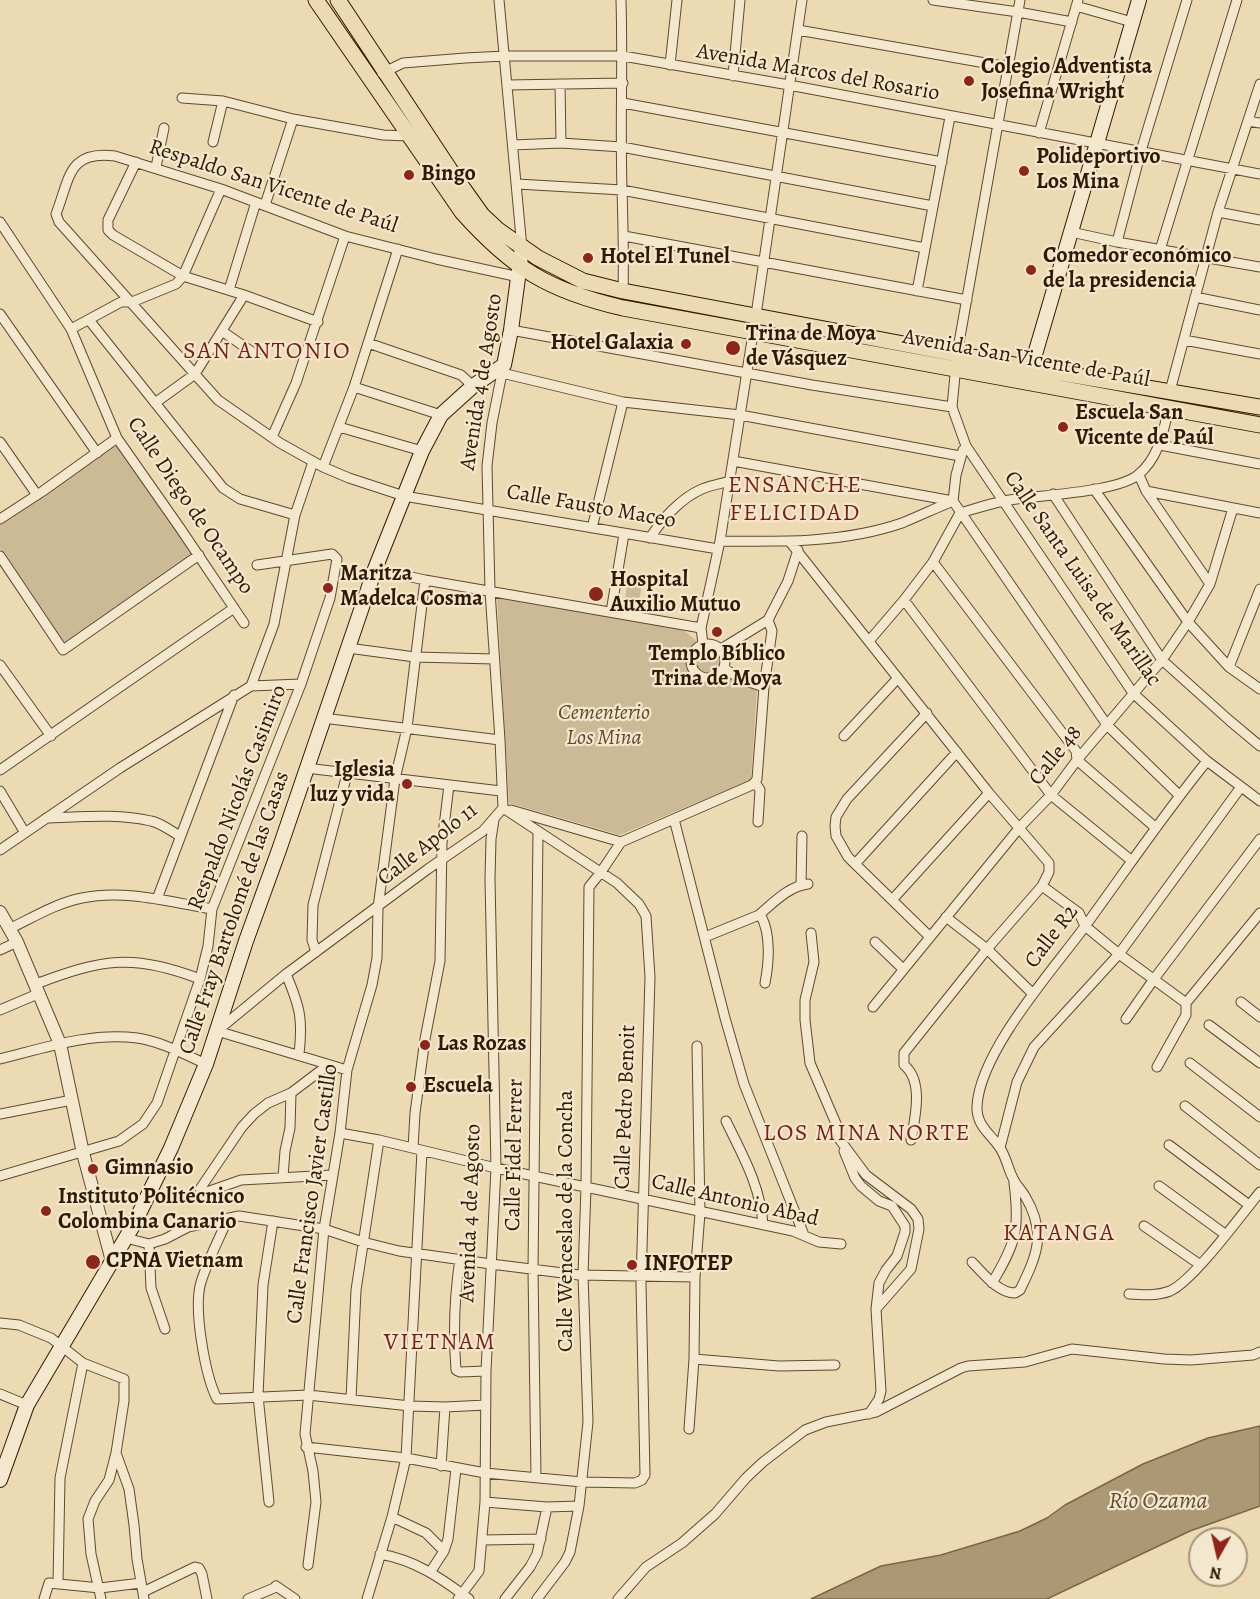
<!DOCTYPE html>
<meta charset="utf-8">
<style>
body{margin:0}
#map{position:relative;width:1260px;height:1599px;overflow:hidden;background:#ecdab3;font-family:Alegreya,serif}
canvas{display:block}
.north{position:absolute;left:1188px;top:1527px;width:60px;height:60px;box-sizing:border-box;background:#f3e7ce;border:2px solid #a6957c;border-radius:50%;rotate:188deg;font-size:16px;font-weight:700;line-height:24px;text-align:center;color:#321901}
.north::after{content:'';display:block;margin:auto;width:21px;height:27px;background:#8f2418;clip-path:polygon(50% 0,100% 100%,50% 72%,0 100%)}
</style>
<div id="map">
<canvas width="1260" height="1599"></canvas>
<div class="north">N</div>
</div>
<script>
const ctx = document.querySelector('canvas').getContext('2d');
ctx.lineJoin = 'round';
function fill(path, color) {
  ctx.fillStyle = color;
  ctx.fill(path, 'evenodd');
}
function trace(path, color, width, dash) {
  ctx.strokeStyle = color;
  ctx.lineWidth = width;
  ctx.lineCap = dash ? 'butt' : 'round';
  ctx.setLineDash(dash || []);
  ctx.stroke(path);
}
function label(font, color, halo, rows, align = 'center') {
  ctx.font = font + ' Alegreya,serif';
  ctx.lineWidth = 4.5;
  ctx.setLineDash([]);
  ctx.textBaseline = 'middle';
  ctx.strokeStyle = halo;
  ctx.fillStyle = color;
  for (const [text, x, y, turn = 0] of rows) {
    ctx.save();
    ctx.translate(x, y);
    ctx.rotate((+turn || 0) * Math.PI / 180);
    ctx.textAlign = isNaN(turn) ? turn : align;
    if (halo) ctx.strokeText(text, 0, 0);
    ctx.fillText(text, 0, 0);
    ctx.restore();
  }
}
const green = new Path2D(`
 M115,441L194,555L64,644L0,548V524Z
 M628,575L643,577L639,603L625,601Z
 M497,598L682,629L697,641C671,668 695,691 726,675L757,691L751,780L620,835L509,803Z
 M693 661a15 15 0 1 1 30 0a15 15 0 1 1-30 0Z`);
const water = new Path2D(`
 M1260,1426V1506L1190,1531L1047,1599H811L881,1566L941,1555L1020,1531L1047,1518L1065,1505L1143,1464L1208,1438Z`);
const minor = new Path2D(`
 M499,0L522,248
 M621,0C623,63 620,126 622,189C623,223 624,257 623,291
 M933,0L1018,12L1072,22
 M1020,0L957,354L952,407L966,446L1133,693L1207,761L1260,801
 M1076,6L1132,22
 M798,30L1008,67
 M670,65L677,0
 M382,73L403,63L465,58L505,56H623L789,85L1260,174
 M733,76L740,0
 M560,84L561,143
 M508,85L623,83
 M182,98L223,101L293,119L383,135L409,136
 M623,103L942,162
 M1248,121L1260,123
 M1039,133L1078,0
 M213,142L223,101
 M513,145L561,143L622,147L933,206
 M136,162L108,220V230L113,235L183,276L244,295L318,322
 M156,167L164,128
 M517,184L622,190L925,248
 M265,205L293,119
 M1218,212L1260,220
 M0,222L71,329L117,438L180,528L244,623
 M1071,232L1117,242L1260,267
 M624,236L967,300
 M1117,242L1141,151L1187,0
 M1160,250L1237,0
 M519,277L436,259L345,236L221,189L115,156C68,150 70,178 56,214L59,222L218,400L280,443L323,467L349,478L404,496L718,549
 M229,290L256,202
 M917,291L950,117
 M1195,297L1260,310
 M0,314L97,453
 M89,320L223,488L240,499L295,515
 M71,329L121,302H132L176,284L183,276L221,189
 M511,330L812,385L952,407
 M222,331L255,354
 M1184,340L1260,354
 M368,343L461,375L473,386
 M502,373L623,402L740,415L960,456
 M354,387L441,415
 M1170,391L1218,212L1260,84
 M155,403L195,374L244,295
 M339,427L422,451
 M272,437L296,383L345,236
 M0,442L37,495
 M1160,445L1260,464
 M733,461L953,501L1107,725L1179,795
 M323,467L354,387L398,249
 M1139,475L1146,491L1210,584
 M1094,489L1188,622L1229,667L1260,689
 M1146,491L1260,513
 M1053,494L1162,660L1230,721L1260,746
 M0,519L43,491L117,438
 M592,528L623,402
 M650,538C662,519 681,498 702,489C711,485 720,484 730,481
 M720,541C781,542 844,543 902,523C919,516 936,508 953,501L956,475L963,450
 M790,542L989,793L1049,863V872L1042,886L987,949L904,1053V1065C924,1081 915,1118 911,1140
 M0,556L63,650L199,555
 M933,562L1076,751L1077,760L1156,828
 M375,569L425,580L701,628
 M904,600L1051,795L1132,861
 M611,612L624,534
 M869,641L904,600L933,562L960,513C974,509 989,504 1004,501C1035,495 1118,493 1139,474C1159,457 1163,432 1169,408
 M691 661a17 17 0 1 1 34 0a17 17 0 1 1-34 0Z
 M703,644L701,628L720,541L756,315L802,0
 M348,648L415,657L494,659
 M721,649L768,620L788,581L798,550
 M0,665L51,736
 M1229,667L1260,589
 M724,668L740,679L764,687
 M251,686L274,624L295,515L313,462
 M927,713L847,799L836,817L835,826L836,836L848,857L930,937
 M323,718L500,740
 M844,736L898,678
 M306,768L501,791
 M0,770L234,608
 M755,782L757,779L764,687L772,631L768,620
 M755,782L760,790L758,822
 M0,791L25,833
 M503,808L500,740L490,591L487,466L492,423L503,368
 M511,810L621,842L752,785L755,782
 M46,818C81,817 117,813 151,821C161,823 171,831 180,836
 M674,819L725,1018L744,1084L804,1235
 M0,850L120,768L251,686L301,684
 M855,864L957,752
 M801,885L802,836
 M1042,886L1079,913L1085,926L1119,954L1186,1003
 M157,899L234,695
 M892,900L989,793
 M759,915C773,903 789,886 808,884
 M946,917L987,949L1033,994
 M9,929C32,918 56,903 82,898C125,889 170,902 212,909
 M811,933L814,962L805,1000V1020L810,1063L837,1126L840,1140L866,1175L911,1209L918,1219L919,1229L911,1269L876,1309L881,1391L879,1399L869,1414
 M705,937L759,915L761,916C771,934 769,963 765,983
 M875,942L903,969
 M0,950L17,942
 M316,952L312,940L313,905L347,774
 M286,974C300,1007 303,1019 299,1054
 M36,984C102,959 133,953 200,979
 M1241,1002L1260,1017
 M873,1007L1020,827L1051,795L1077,760L1162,660L1188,622L1210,584L1233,508
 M0,1010L40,993
 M1126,1019L1154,979L1260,839
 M1209,1025L1260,1063
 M217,1031L286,974L428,869L483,831L503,808
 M217,1031L347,1070
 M0,1059C44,1048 91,1032 137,1038C160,1041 184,1054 206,1064
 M1190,1063L1260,1117
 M328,1065L291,1093L268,1103L254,1114L242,1127L200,1189L204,1193L241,1180L333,1175
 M1157,1067L1186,1015V1003L1260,913
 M1185,1106L1260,1165
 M0,1114L72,1100
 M726,1121C742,1154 761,1187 763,1225
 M340,1133L379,1140L496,1168L793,1231L819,1242L841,1244
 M1169,1145L1249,1205
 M413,1148L415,1113L425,1039L440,961L442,843L449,785
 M1000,1148L1017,1082L1034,1047L1119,954L1241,787
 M844,1151L855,1178L861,1186L879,1201L892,1206L905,1226V1232L897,1256L886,1270L879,1283L876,1309
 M0,1176L119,1141L143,1124L157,1103L200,979L208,946L212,909L301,684L330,598L337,559L332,554L257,565
 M283,1177L285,1151L290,1128L291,1093
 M1159,1186L1226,1235
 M228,1218C219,1239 208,1260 201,1282C193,1308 205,1375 217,1399L308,1395L410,1406L445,1407L486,1405
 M1144,1226L1199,1264
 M126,1238L149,1244L165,1239L188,1227L239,1216L324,1229L363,1242L399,1251L491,1264L579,1275L695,1277
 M149,1244L151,1288L165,1329
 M460,1259C454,1298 453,1331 456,1370L460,1372L486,1371
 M972,1262C983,1273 998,1293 1015,1293L1020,1290C1037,1255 1047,1233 1025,1196C1022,1191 1018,1187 1015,1182C1008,1171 1007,1158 1000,1148C991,1134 976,1126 977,1106C980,1051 1053,970 1086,925C1126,870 1164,814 1207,761
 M992,1283C1016,1243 1020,1230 1014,1183
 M1129,1294C1143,1295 1157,1296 1170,1291C1193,1281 1242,1214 1260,1192
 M0,1323L19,1325L51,1338L83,1363L124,1379V1401L116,1453L129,1489L134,1525L137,1559L144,1599
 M694,1359L779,1366L835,1365
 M0,1394L27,1405
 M351,1399L356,1290L379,1140
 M689,1429L694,1359L695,1277L700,1213L697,1046
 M306,1447L406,1458L485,1473L582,1482L635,1483L642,1480L645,1475L641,1283L650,977L646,916L639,904L617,883L503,808
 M441,1466L445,1407
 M536,1477L533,1270L538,832
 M269,1502L258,1396L263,1285L273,1221
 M485,1502L547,1507L579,1506
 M392,1517L426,1533L444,1551
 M483,1540L541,1539
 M380,1554C415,1560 441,1578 469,1599
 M308,1565L316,1502L313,1471L305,1434L324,1229L340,1133L347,1070L372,985L377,958L378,908L395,779L407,728L425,580
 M431,1571L444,1551L448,1539L456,1469
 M58,1583L60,1478L83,1363
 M143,1592L195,1567L199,1568L202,1574L207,1599
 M44,1599L49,1583L100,1588L141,1583
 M101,1599L91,1554L88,1519L95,1501L109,1480L116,1453
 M248,1599L274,1588L276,1586L295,1599
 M367,1599L392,1517L406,1458L422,1151
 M458,1599L479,1571L485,1502L486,1371L496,1168L490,879L491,839L494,820
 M505,1599L530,1567L537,1554L547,1507
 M537,1599L565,1562L570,1552L579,1506L588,1422L583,1275L586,1187L589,887L601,872L621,842
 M618,1599L646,1567L682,1543L715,1514L746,1478L763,1462L805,1430L826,1422L876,1412L961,1368L968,1366L1025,1362L1072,1349L1164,1359L1191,1360L1253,1355L1260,1352`);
const tertiary = new Path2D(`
 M0,912L17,942L60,1044L83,1153L112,1261`);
const secondary = new Path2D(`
 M1031,368L1139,0
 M0,1480L27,1405L134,1224L171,1148L206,1064L246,941L279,850L375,569L422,451L441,415L473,386L504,365L511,330L522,248`);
const primary = new Path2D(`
 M316,0L462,212C513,269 549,291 623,308L1260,425
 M338,0L450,170L482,215L498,230L538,258L583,281L623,291L1031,368L1260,407`);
const markers = [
 [969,81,6,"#8f2418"],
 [1024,171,6,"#8f2418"],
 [409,175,6,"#8f2418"],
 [588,258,6,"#8f2418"],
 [1031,270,6,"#8f2418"],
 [686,344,6,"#8f2418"],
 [733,348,8,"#8f2418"],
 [1063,427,6,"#8f2418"],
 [328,588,6,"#8f2418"],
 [596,594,8,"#8f2418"],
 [717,632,6,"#8f2418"],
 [407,784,6,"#8f2418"],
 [425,1045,6,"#8f2418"],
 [411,1087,6,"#8f2418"],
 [93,1169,6,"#8f2418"],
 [46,1211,6,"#8f2418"],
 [93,1262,8,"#8f2418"],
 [632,1265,6,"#8f2418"]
];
const poiNames = [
 ["Colegio Adventista",981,68],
 ["Josefina Wright",981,93],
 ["Polideportivo",1036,158],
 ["Los Mina",1036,183],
 ["Bingo",421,175],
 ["Comedor económico",1043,257],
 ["de la presidencia",1043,282],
 ["Hotel El Tunel",600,258],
 ["Trina de Moya",746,335],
 ["de Vásquez",746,360],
 ["Hotel Galaxia",674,344,"right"],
 ["Escuela San",1075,414],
 ["Vicente de Paúl",1075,439],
 ["Maritza",340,575],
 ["Madelca Cosma",340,600],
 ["Hospital",610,581],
 ["Auxilio Mutuo",610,606],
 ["Templo Bíblico",717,655,"center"],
 ["Trina de Moya",717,680,"center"],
 ["Iglesia",395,771,"right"],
 ["luz y vida",395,796,"right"],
 ["Las Rozas",437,1045],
 ["Escuela",423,1087],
 ["Gimnasio",105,1169],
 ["Instituto Politécnico",58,1198],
 ["Colombina Canario",58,1223],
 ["CPNA Vietnam",106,1262],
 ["INFOTEP",644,1265]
];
const streetNames = [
 ["Avenida Marcos del Rosario",818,73,10],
 ["Respaldo San Vicente de Paúl",273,187,18],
 ["Avenida San Vicente de Paúl",1026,359,10],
 ["Avenida 4 de Agosto",482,382,-81],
 ["Calle Diego de Ocampo",190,506,56],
 ["Calle Fausto Maceo",591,507,10],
 ["Calle Santa Luisa de Marillac",1082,579,55],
 ["Calle 48",1056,756,-51],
 ["Respaldo Nicolás Casimiro",238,798,-69],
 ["Calle Apolo 11",428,845,-38],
 ["Calle Fray Bartolomé de las Casas",235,913,-71],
 ["Calle R2",1052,937,-53],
 ["Calle Pedro Benoit",626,1107,-88],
 ["Calle Fidel Ferrer",515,1155,-89],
 ["Calle Francisco Javier Castillo",313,1194,-82],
 ["Calle Antonio Abad",735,1201,13],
 ["Avenida 4 de Agosto",471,1213,-88],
 ["Calle Wenceslao de la Concha",567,1221,-90]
];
const parkNames = [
 ["Cementerio",604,714],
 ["Los Mina",604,739]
];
const neighbourhoodNames = [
 ["SAN ANTONIO",267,352],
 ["ENSANCHE",795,486],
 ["FELICIDAD",795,514],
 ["LOS MINA NORTE",867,1134],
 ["KATANGA",1059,1234],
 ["VIETNAM",440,1343]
];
const waterNames = [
 ["Río Ozama",1158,1502]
];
fill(green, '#ccb995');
fill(water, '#ad9876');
trace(water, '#7c6547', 1.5);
trace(minor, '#60492e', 11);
trace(tertiary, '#60492e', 14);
trace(secondary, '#321901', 16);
trace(primary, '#321901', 17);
trace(minor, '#f3e7ce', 9);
trace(tertiary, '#f3e7ce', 12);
trace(secondary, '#f3e7ce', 14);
trace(primary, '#ecdab3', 15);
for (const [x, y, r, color] of markers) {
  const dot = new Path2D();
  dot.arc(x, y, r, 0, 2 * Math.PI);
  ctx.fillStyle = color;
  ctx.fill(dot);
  trace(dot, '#f3e7ce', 2);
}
label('bold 22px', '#321901', '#f3e7ce', poiNames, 'left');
label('22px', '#321901', '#f3e7ce', streetNames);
label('italic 22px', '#60492d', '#f3e7ce', parkNames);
ctx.letterSpacing = '1.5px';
label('24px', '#7a1f14', '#f3e7ce', neighbourhoodNames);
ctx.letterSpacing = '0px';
label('italic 24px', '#634c30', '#f3e7ce', waterNames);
</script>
